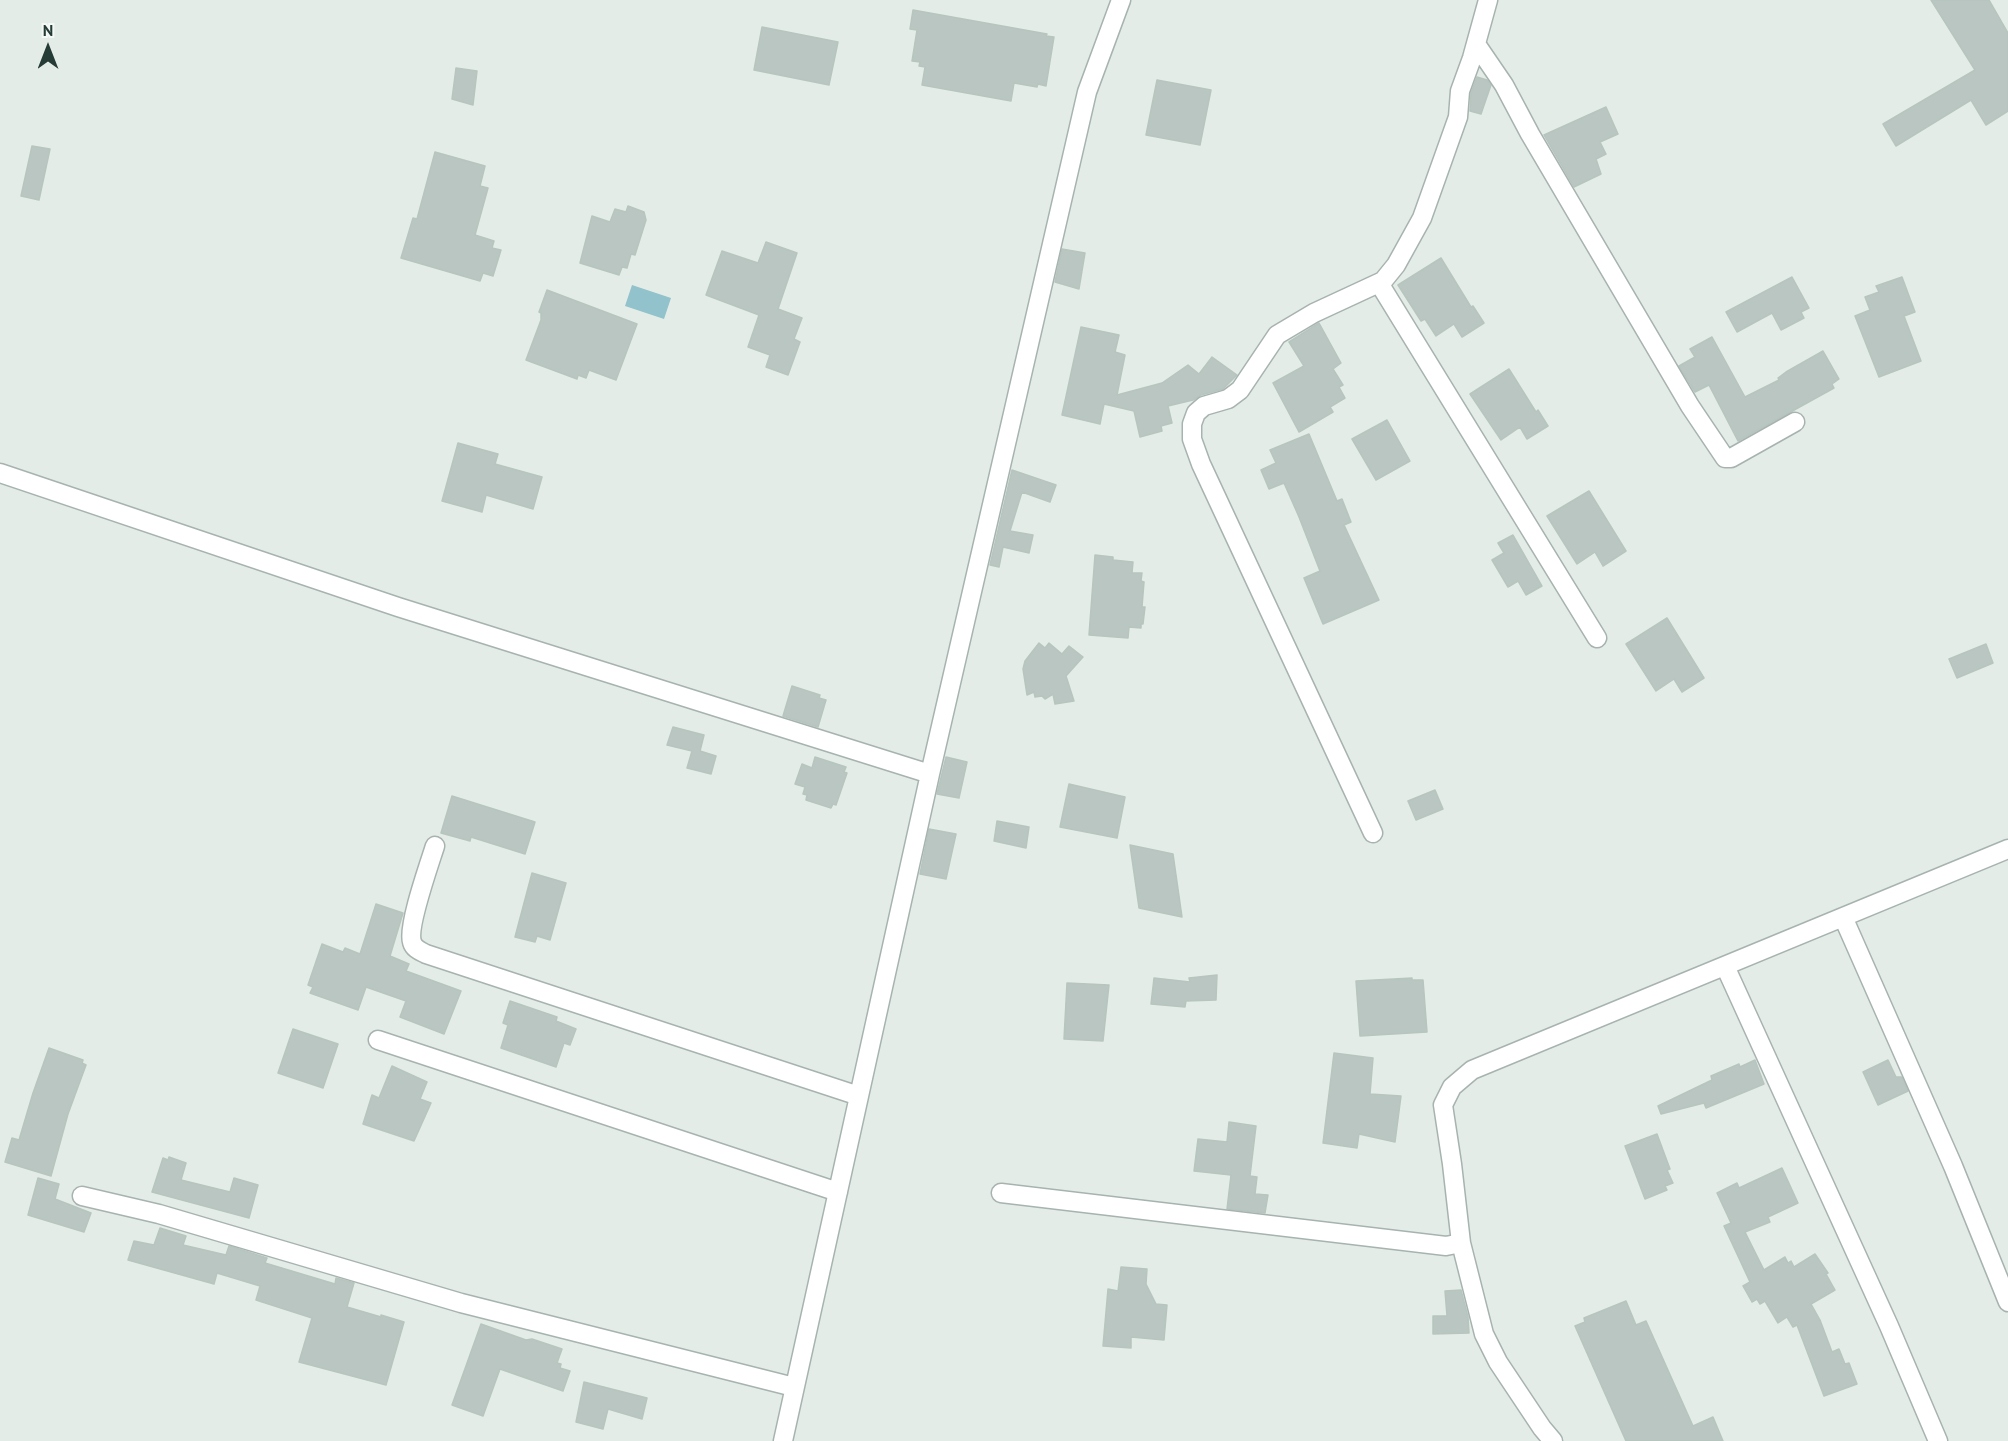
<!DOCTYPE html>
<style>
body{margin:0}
#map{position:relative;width:2008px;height:1441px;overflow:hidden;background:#e4ece8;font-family:"PT Sans",sans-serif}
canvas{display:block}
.north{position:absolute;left:18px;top:18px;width:60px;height:60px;-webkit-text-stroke:4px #f4f8f6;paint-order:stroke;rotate:0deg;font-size:16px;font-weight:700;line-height:24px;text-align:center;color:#253b35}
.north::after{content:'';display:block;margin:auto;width:21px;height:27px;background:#253b35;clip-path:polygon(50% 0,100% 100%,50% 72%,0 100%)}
</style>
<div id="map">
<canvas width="2008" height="1441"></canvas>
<div class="north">N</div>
</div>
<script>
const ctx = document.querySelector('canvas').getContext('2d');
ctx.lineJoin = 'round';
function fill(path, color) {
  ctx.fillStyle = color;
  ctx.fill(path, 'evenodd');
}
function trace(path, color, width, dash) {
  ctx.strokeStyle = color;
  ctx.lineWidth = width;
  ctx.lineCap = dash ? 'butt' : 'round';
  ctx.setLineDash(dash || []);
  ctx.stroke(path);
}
const water = new Path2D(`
 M632,285L671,298L664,319L625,306Z`);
const building = new Path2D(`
 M1931,0H1989L2008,33V111L1986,125L1971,100L1896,146L1883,124L1975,70Z
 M913,10L1047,34L1046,36L1054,37L1046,86L1038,84L1037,87L1014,83L1011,101L922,85L925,67L919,66L920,62L912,61L917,30L910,29Z
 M762,27L838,42L829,85L754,70Z
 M456,68L477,71L473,105L452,99Z
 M1477,77L1487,80L1491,85L1481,114L1470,111L1471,93Z
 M1157,80L1211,90L1200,145L1146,135Z
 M1606,107L1618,134L1600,142L1606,154L1596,159L1601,174L1574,187L1544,135Z
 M32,146L50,149L39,200L21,196Z
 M435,152L485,166L480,186L488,188L475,235L494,241L492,248L501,250L493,276L483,273L480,281L401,258L413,218L417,219Z
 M628,206L644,212L646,220L635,255L631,254L627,268L622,267L619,275L580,263L592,216L610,222L615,209L626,212Z
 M766,242L797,253L778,309L802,318L794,339L800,342L788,375L766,367L770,355L748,347L759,315L706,295L722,251L758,263Z
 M1062,249L1085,253L1079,289L1055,282Z
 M1441,258L1471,307L1473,306L1484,323L1462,337L1454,324L1436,336L1425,319L1421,321L1398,285Z
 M1792,277L1809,308L1801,312L1804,318L1781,330L1772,313L1737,332L1726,312Z
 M1902,277L1915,312L1904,316L1921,361L1879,377L1855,316L1870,310L1865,297L1879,292L1876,286Z
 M547,290L637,324L616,380L589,370L586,378L578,375L577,379L526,360L541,320V313L539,312Z
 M1319,323L1341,363L1333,369L1343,385L1339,387L1345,398L1330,407L1333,412L1299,432L1273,383L1304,366L1289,342Z
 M1081,327L1119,335L1115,352L1125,355L1117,395L1162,383L1188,365L1199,374L1212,357L1237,375L1223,389L1201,395L1193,400L1168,406L1172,423L1161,426L1162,431L1140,437L1134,411L1104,404L1100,424L1062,415Z
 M1712,337L1745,397L1779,380L1778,378L1786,372L1823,351L1839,379L1832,384L1834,388L1738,441L1709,385L1695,392L1679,366L1695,357L1690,349Z
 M1509,369L1536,412L1538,410L1548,426L1527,439L1520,427L1501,440L1470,394Z
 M1387,420L1410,461L1376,480L1352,439Z
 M1309,434L1337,501L1342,499L1351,522L1344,525L1379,600L1323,624L1304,578L1320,571L1299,517L1284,483L1269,489L1261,470L1276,463L1270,450Z
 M458,443L498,454L495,464L542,477L533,509L486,495L482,512L442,501Z
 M1012,470L1056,485L1050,502L1022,492L1010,531L1033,535L1029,553L1003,547L999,567L990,565Z
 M1589,491L1626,551L1603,566L1595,552L1577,564L1547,516Z
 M1513,535L1542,586L1526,595L1518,581L1508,587L1492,560L1504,553L1498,543Z
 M1095,555L1113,557V560L1133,562L1132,573H1142L1141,581L1144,582L1142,607H1145L1143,624H1141V628L1129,627L1128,638L1089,635Z
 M1667,618L1704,678L1682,692L1674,679L1656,691L1626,644Z
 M1039,643L1045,648L1049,643L1062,654L1069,646L1083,657L1066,676L1074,701L1055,704L1053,694L1045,699L1042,696L1035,697L1034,692L1027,695L1023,669L1025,661Z
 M1986,644L1993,663L1957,678L1949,659Z
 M792,686L820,695L819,698L826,700L818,727L783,716Z
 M673,727L704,735L700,751L716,756L711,774L687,768L692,751L667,745Z
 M815,757L846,767L844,772L847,773L836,805L833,804L831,808L806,800L807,795L803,794L805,787L795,784L802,764L812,768Z
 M946,757L967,762L959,798L937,794Z
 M1069,784L1125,797L1117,838L1060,827Z
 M1435,790L1443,809L1416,820L1408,801Z
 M452,796L535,822L525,854L471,837L470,841L441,833Z
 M997,821L1029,827L1026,848L994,841Z
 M929,829L956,834L946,879L920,874Z
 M1130,845L1173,854L1182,917L1139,908Z
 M532,873L566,883L550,940L537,936L535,942L515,937Z
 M376,904L403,913L390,956L409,964L406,971L461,991L444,1034L400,1017L406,1001L366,987L358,1010L310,993L313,987L308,985L322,944L343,952L345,948L360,954Z
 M1217,975L1216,1000L1186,1001L1185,1007L1151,1004L1154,978L1190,982L1189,978Z
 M1412,978V980H1423L1427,1032L1360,1036L1356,981Z
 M1067,983L1109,985L1103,1041L1064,1039Z
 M510,1001L557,1017L556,1021L576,1029L570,1045L564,1043L556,1067L501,1048L508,1025L503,1023Z
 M293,1029L338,1044L323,1088L278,1073Z
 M49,1048L83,1060L82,1063L86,1065L68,1114L51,1176L5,1162L12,1138L19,1140L33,1093Z
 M1334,1053L1373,1058L1370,1094L1401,1096L1395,1142L1359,1134L1357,1148L1323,1143Z
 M1755,1060L1764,1084L1706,1108L1704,1103L1661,1114L1658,1106L1712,1080L1711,1076L1739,1064L1740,1067Z
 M1888,1060L1896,1077H1902L1908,1091L1878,1105L1863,1072Z
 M392,1066L427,1082L420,1099L431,1103L414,1141L363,1124L372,1095L379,1098Z
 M1229,1122L1256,1126L1250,1176L1257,1177L1255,1194L1268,1195L1265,1213L1227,1209L1231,1175L1194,1171L1198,1139L1227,1142Z
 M1657,1134L1670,1169L1667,1170L1673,1183L1665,1186L1667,1190L1645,1199L1625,1146Z
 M169,1157L186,1163L181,1180L230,1192L234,1178L258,1185L249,1218L152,1192L163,1158L168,1160Z
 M1782,1168L1798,1203L1768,1217L1770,1222L1745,1232L1764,1270L1785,1257L1788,1263L1791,1261L1794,1267L1815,1254L1828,1273L1826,1274L1835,1290L1811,1304L1820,1320L1832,1352L1839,1349L1845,1364L1849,1363L1857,1384L1824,1396L1797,1325L1793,1327L1787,1317L1778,1323L1765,1301L1760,1304L1757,1299L1752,1302L1743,1286L1750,1282L1724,1226L1731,1223L1717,1193L1737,1183L1739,1188Z
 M38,1178L59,1184L55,1199L91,1213L84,1232L28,1215Z
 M160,1228L186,1236L183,1245L226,1255L229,1246L267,1258L265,1263L335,1284L336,1278L354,1283L347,1307L381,1317V1315L404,1322L386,1385L299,1362L312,1318L256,1300L260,1286L217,1273L214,1284L128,1260L134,1241L154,1245Z
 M1121,1267L1147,1269L1146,1284L1156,1304L1167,1305L1164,1340L1131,1337V1348L1103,1346L1108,1289L1118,1291Z
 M1461,1290L1468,1317L1469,1333L1433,1334V1316H1447L1445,1291Z
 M1626,1301L1636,1325L1646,1321L1693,1426L1713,1417L1723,1441H1626L1575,1326L1585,1322L1584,1318Z
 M481,1324L526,1340L532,1339L562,1349L557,1363L561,1364L560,1368L570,1371L563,1391L500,1369L483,1416L452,1405Z
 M584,1382L647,1398L642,1419L608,1409L603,1429L576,1422Z`);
const minor = new Path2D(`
 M1476,44L1504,85L1530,134L1690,406L1725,458H1731L1795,422
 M1379,283L1597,638
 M0,473L398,607L930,774
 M1373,833L1201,464L1192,439V424L1196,413L1204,406L1228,399L1240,390L1277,335L1314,313L1383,281L1396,265L1422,218L1458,117L1460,91L1472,58L1488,0
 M435,846C429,865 407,927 412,942C414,949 420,951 426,954L859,1096
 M1843,917L1953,1166L2008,1302
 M1725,966L1889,1326L1938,1441
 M378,1040L838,1192
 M1001,1193L1446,1246L1461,1243
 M82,1196L159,1214L461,1303L794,1387
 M783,1441L930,774L1087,92L1121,0
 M1553,1441L1542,1428L1498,1362L1484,1334L1461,1243L1452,1164L1443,1105L1452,1087L1472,1070L2008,849`);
fill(water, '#92c2cb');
fill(building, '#b9c6c1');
trace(building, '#b7c5bf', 1.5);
trace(minor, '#a7b3af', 21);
trace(minor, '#fff', 18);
</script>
